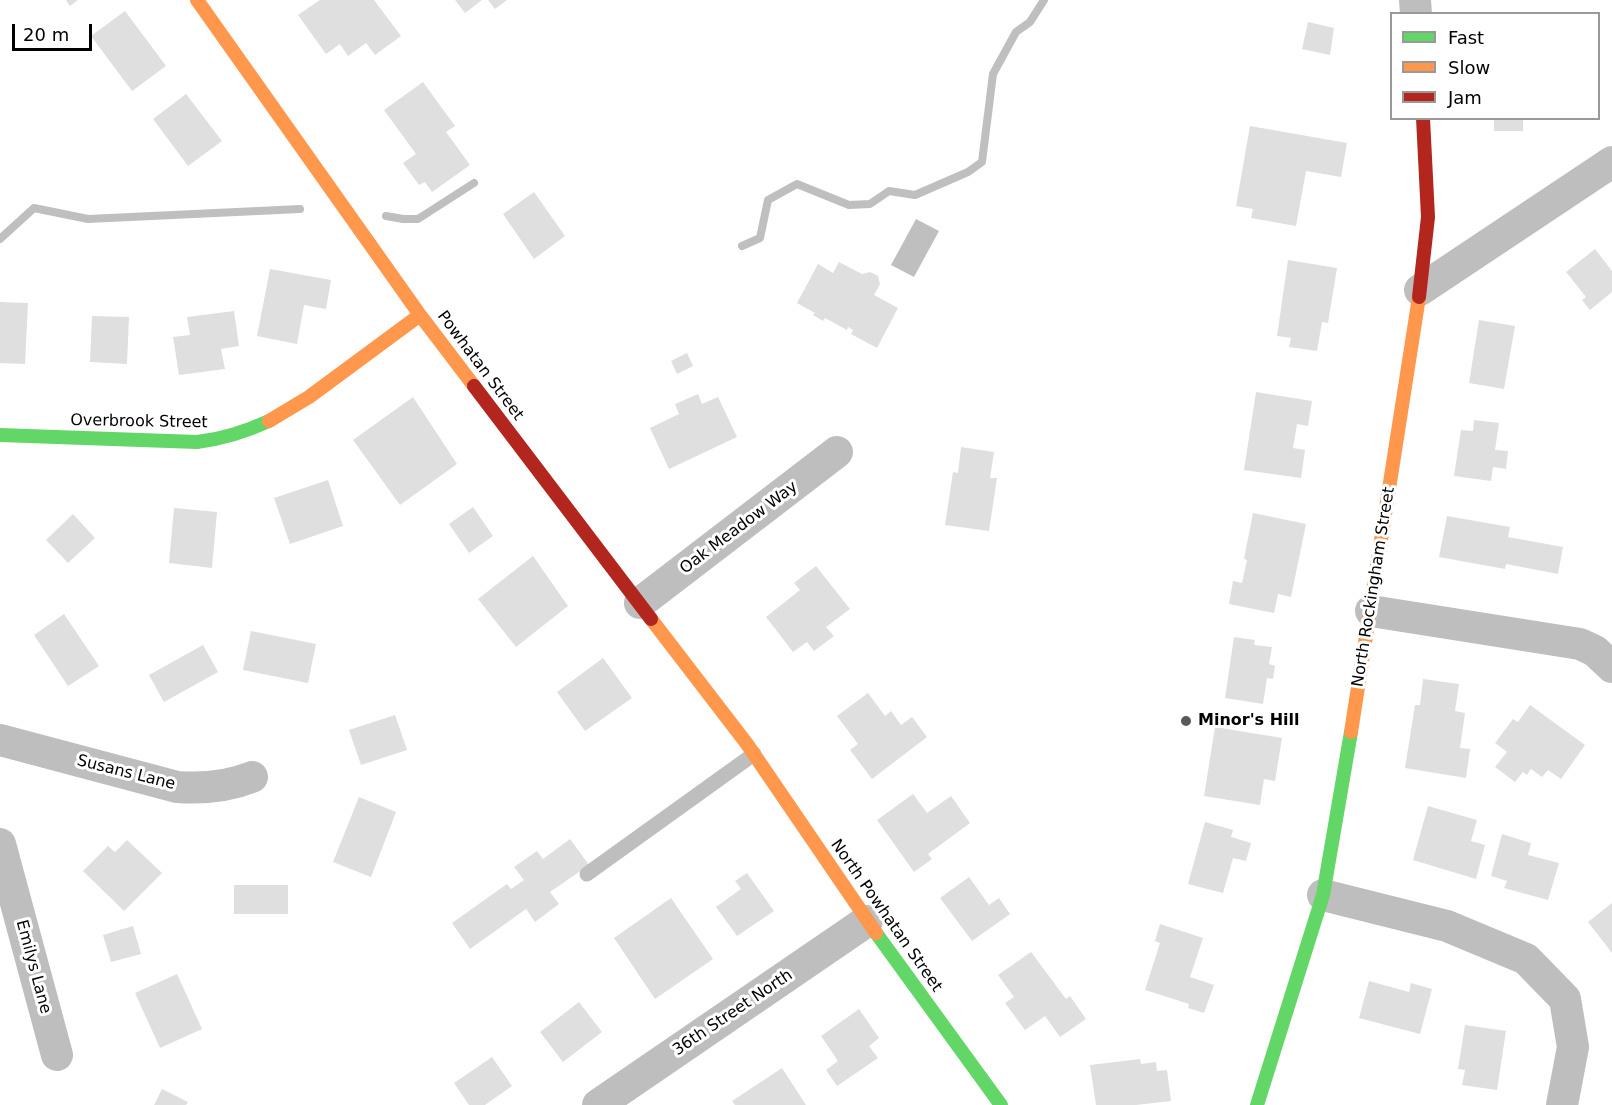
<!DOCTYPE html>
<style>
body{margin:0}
#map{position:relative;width:1612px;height:1105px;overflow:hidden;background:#fff;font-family:"DejaVu Sans",sans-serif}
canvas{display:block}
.legend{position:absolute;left:1390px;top:12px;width:210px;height:108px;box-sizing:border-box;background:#fff;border:2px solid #999;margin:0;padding:8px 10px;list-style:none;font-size:18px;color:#000}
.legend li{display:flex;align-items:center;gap:12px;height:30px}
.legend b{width:30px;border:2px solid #999}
.scale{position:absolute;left:12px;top:24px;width:80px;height:27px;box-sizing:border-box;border:3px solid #000;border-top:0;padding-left:8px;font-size:18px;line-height:21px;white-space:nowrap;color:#000;-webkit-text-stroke:4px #fff;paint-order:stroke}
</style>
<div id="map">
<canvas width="1612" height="1105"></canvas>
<ul class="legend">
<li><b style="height:8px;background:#63d668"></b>Fast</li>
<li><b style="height:8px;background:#ff974d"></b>Slow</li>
<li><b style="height:8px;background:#b3261e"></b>Jam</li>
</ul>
<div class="scale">20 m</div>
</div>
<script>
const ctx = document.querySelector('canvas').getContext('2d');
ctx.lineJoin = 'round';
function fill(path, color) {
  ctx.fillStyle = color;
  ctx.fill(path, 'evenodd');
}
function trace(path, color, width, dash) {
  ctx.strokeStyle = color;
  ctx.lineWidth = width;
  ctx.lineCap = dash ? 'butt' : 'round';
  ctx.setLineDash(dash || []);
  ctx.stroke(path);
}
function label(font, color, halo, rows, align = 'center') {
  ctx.font = font + ' "DejaVu Sans",sans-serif';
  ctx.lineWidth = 6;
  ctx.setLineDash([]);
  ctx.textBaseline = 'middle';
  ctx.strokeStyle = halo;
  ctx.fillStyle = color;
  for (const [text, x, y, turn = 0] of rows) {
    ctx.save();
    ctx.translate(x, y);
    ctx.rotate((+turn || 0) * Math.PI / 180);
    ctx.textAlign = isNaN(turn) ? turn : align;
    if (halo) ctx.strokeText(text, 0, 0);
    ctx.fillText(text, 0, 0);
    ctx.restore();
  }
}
const water = new Path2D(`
 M916,219L939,231L914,277L891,265Z`);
const stream = new Path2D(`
 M386,216L403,219H418L474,183
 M0,239L34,208L88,219L300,209
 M742,246L760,238L768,200L797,184L849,205L870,204L889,191L915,195L968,172L982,162L993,74L1016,32L1030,22L1044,0`);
const building = new Path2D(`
 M66,0H78L70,6Z
 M320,0H374L401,36L375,55L366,43L348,56L340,44L326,54L298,15Z
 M455,0H482L465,13Z
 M488,0H507L495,9Z
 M125,11L166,66L132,91L91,36Z
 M1308,22L1334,28L1330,55L1302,49Z
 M423,82L455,126L446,132L470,165L432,192L425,182L419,185L403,163L416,154L384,110Z
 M186,94L222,141L188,166L153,119Z
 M1494,118H1523V131H1494Z
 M1250,126L1347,143L1341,177L1306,171L1296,226L1251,218L1253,209L1236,206Z
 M534,192L565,236L534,259L503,214Z
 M1595,249L1612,271V292L1590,310L1582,300L1586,297L1566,272Z
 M1288,260L1337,268L1328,323L1322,322L1317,351L1289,347L1291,338L1277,336Z
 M839,262L862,274L870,272L878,276L880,284L874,295L898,308L877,348L851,334L853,330L848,327L847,330L825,318L823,321L813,315L815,313L797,303L818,264L833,273Z
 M270,269L331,280L326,309L304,305L297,344L257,336Z
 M0,302L28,303L25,364L0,363Z
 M234,311L239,346L221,349L225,369L179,375L173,337L190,335L187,317Z
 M92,316L129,317L127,364L90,362Z
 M1479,320L1515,326L1504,389L1469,383Z
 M687,353L693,366L677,374L671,361Z
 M1256,392L1312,401L1308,426L1297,424L1293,448L1305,450L1301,478L1244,470Z
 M698,394L702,404L718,397L737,437L669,469L650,428L679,414L675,404Z
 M413,397L457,464L400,505L353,440Z
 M1474,420L1499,423L1495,450L1508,451L1506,469L1493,467L1491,481L1454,476L1461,430L1473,431Z
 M961,447L994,452L990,478H997L989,531L945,525L953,472L958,473Z
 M328,480L343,526L290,544L274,498Z
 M473,507L493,536L469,553L449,524Z
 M174,508L217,512L212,568L169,563Z
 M1253,513L1306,524L1291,597L1278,594L1274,613L1229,604L1233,581L1242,583L1247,560L1244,559Z
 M73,514L95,538L68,563L46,540Z
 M1447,516L1510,527L1508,537L1563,547L1558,574L1506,564L1505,569L1439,557Z
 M533,556L568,606L516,647L478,599Z
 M816,566L850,609L826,627L834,636L814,651L807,642L793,652L766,617L800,590L794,583Z
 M64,614L99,666L68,686L34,635Z
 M251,631L316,644L308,683L243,670Z
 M1234,637L1255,640L1254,645L1272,647L1269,664L1275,666L1273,679L1267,678L1263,704L1225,698Z
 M203,645L218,672L164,702L149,675Z
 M603,658L632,698L585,731L557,692Z
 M1423,679L1459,684L1455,711L1465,713L1460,748L1470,749L1466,778L1405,768L1415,705H1420Z
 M868,693L885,716L891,711L901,725L912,717L927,737L872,779L850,750L858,744L837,716Z
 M1530,705L1585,745L1561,779L1548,770L1542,777L1531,769L1527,775L1523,772L1515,782L1495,767L1507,752L1495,743L1513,719L1518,722Z
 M395,715L407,750L361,765L349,730Z
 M1215,727L1282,738L1275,781L1264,779L1260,805L1204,796Z
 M913,794L927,813L951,796L970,823L928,854L932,859L914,872L877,820Z
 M359,797L396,812L371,877L333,862Z
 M1428,806L1477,820L1471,841L1485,845L1476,879L1413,860Z
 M1205,822L1233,830L1231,837L1251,843L1246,861L1233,858L1223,893L1188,884Z
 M1502,834L1531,843L1528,855L1559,863L1548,900L1504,888L1507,881L1491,876Z
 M570,839L589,865L550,892L559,904L535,922L526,909L470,949L452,923L507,884L511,889L524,880L514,867L537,851L543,859Z
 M127,840L162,873L124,911L83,871L108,846L115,852Z
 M747,873L774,911L737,936L716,907L741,889L735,881Z
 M969,877L989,905L999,898L1010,914L972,941L940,898Z
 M234,885H288V914H234Z
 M671,898L713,959L655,999L614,938Z
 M1612,903V953L1588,922Z
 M1160,924L1203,938L1190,977L1214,985L1204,1013L1188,1008L1189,1004L1145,990L1160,943L1155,941Z
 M133,926L141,954L111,962L103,935Z
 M1031,952L1066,999L1070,996L1086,1019L1060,1037L1045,1016L1025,1030L1005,1003L1014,997L998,975Z
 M177,974L202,1029L160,1048L135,993Z
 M1369,981L1409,992L1411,983L1432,989L1420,1034L1359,1018Z
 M579,1002L602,1032L563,1062L540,1032Z
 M859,1009L879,1038L869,1046L878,1058L837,1086L826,1070L838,1061L821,1036Z
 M1465,1025L1506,1031L1497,1090L1462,1085L1465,1070L1458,1069Z
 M492,1057L512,1086L485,1105H469L454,1083Z
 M1140,1059L1141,1064L1156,1062L1157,1071L1167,1070L1171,1101L1136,1105H1096L1090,1065Z
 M782,1068L806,1105H735L732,1101Z
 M162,1089L188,1102L186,1105H154Z`);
const lane = new Path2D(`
 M587,874L754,754`);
const street = new Path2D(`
 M1415,0L1416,14
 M1420,290L1612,162
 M640,603L837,452
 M1371,611L1580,644L1595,651L1612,667
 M0,740L177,787C204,789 227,787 252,777
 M0,844L57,1055
 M1323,895L1447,926L1526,959L1565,999L1573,1047L1562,1105
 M598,1105L867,921`);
const fast = new Path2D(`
 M0,435L197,442C223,439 245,432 269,421
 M876,933L1001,1105
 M1257,1105L1323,895L1351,732`);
const slow = new Path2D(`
 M197,0L420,315L474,386
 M269,421L309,397L420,315
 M651,619L747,744L876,933
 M1351,732L1419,297`);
const jam = new Path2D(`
 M1419,297L1428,217L1423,118
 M474,386L651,619`);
const markers = [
 [1186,721,6,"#595959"]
];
const streetNames = [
 ["Powhatan Street",480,366,53],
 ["Overbrook Street",139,422,1],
 ["Oak Meadow Way",739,528,-37],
 ["North Rockingham Street",1374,587,-81],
 ["Susans Lane",126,773,14],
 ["North Powhatan Street",886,916,55],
 ["Emilys Lane",33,967,75],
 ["36th Street North",733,1013,-34]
];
const poiNames = [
 ["Minor's Hill",1198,721]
];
fill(water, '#bfbfbf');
trace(stream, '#bfbfbf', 8);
fill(building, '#dfdfdf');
trace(lane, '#bebebe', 15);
trace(street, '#bebebe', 32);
trace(fast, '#63d668', 14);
trace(slow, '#ff974d', 14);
trace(jam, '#b3261e', 14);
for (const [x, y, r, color] of markers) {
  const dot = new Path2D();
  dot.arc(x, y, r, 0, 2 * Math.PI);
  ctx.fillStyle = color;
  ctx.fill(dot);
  trace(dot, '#fff', 2);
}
label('16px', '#000', '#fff', streetNames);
label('bold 16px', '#000', '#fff', poiNames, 'left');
</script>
